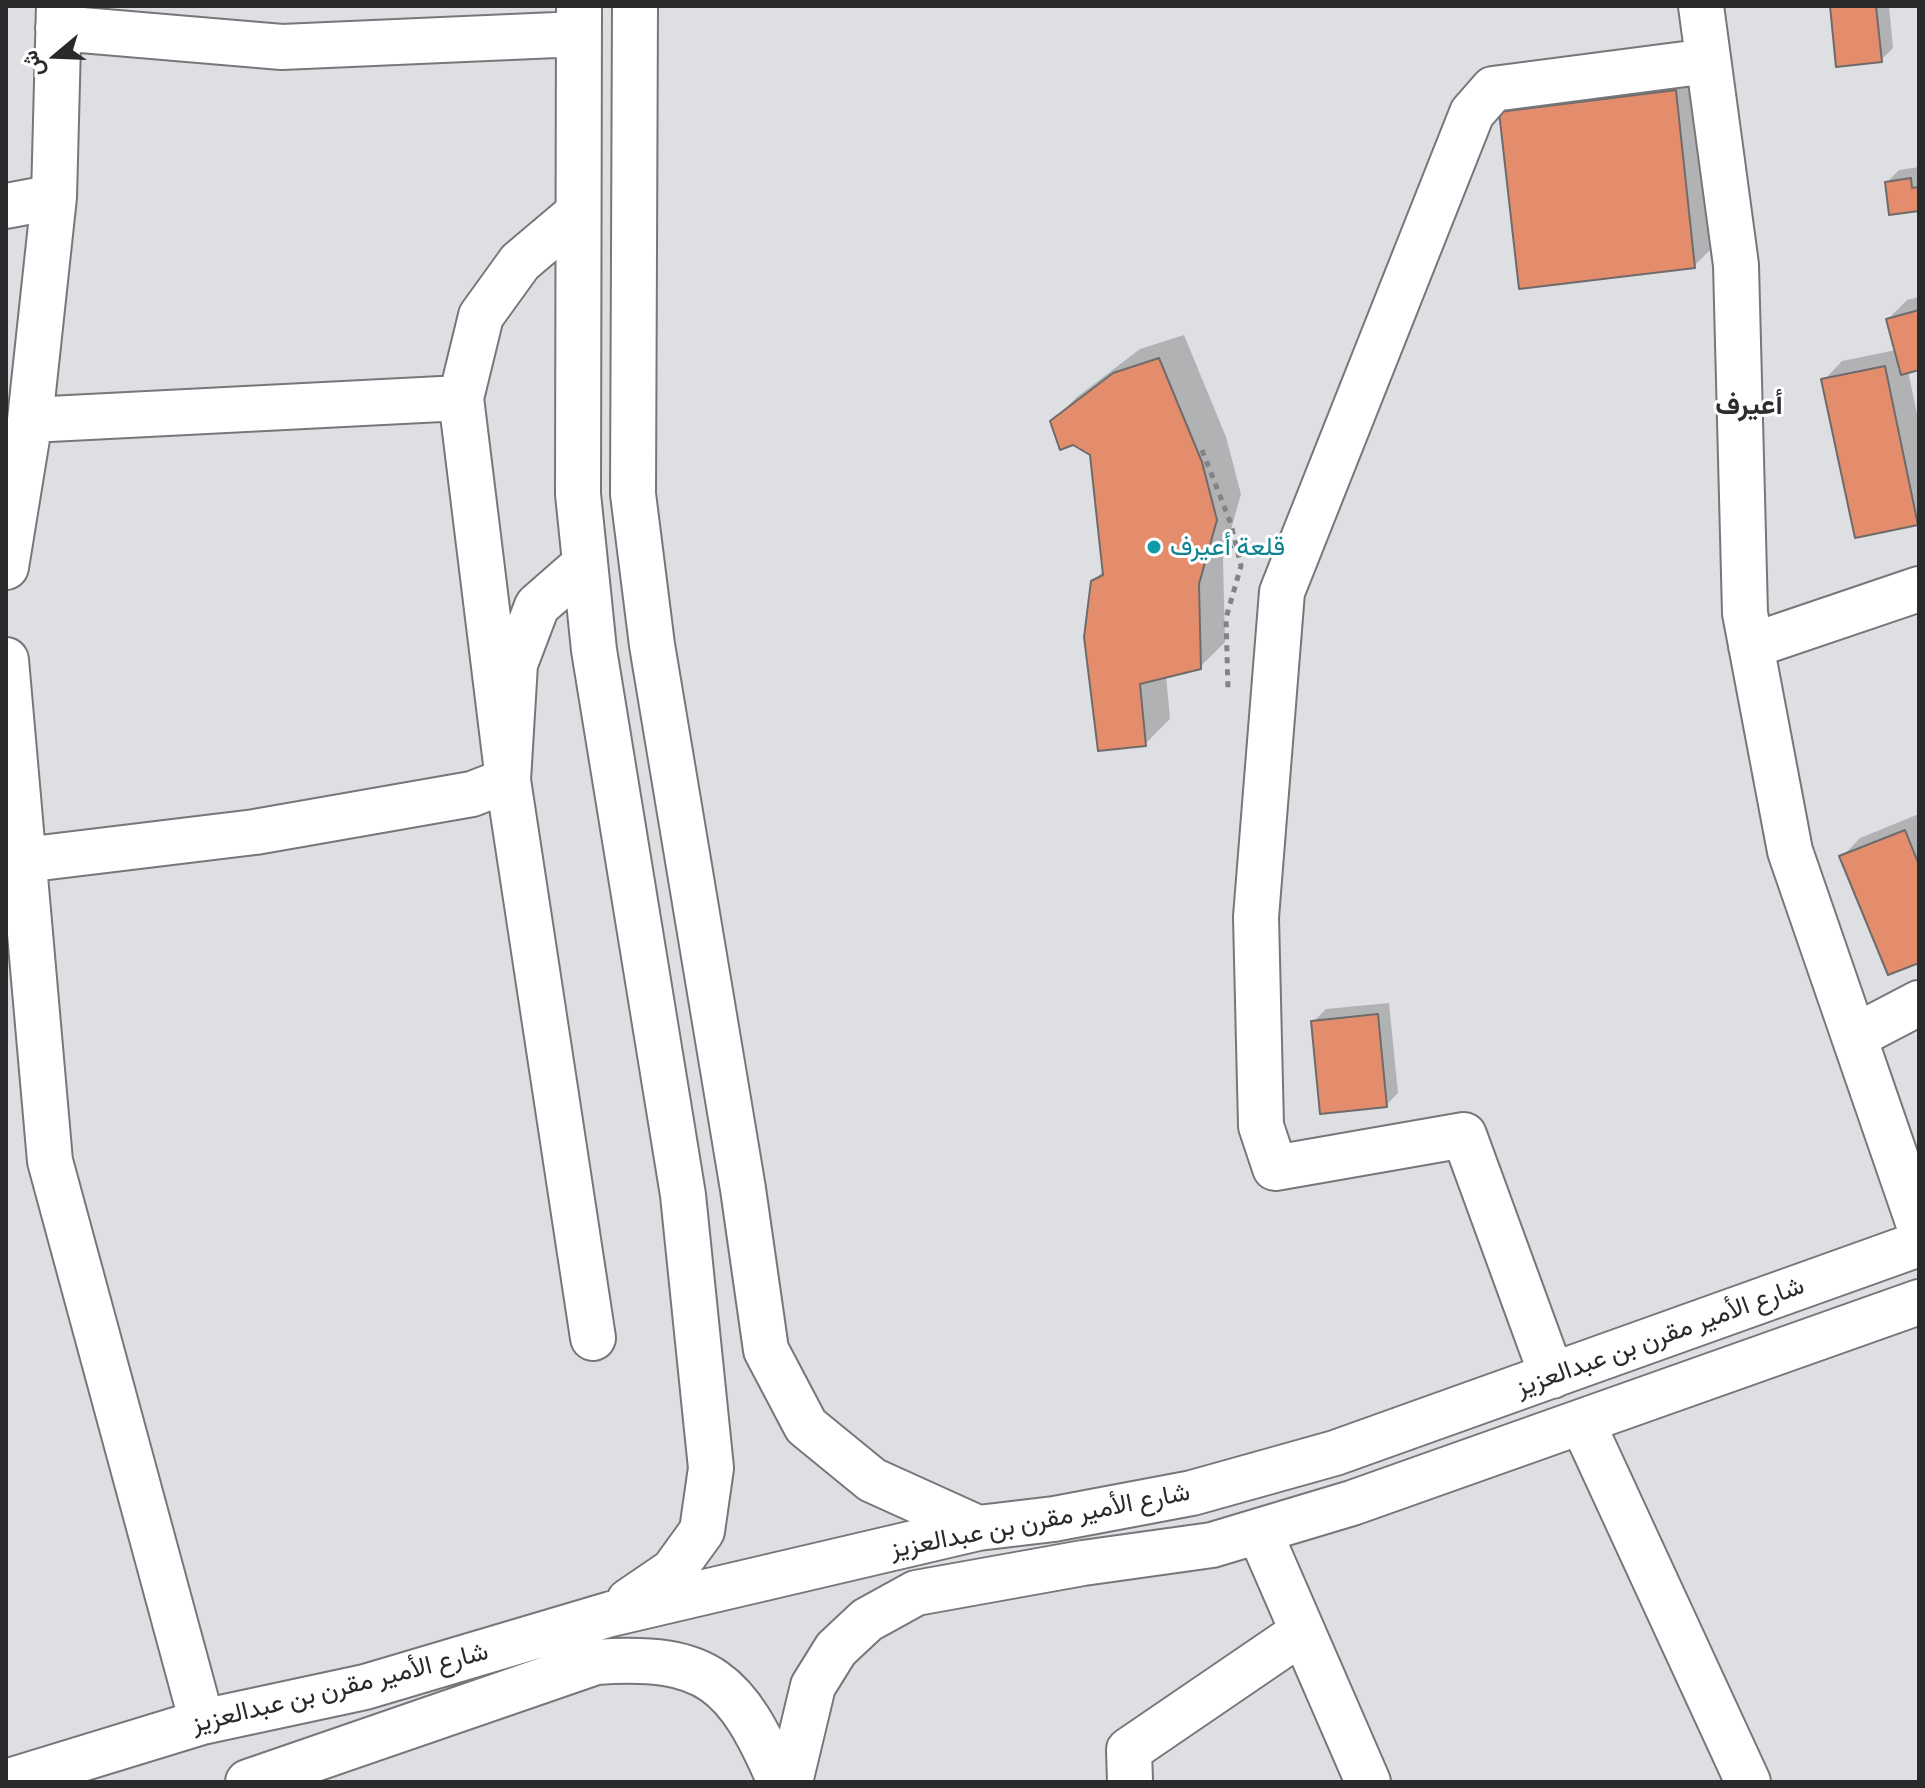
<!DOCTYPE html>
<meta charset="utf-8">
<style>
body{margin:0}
#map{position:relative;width:1925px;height:1788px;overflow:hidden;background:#dedfe2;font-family:Cabin,Vazirmatn,sans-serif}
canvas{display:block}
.frame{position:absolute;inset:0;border:8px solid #2a2a2c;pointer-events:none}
.north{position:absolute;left:16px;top:16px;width:80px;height:80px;-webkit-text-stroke:6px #fff;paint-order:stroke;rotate:251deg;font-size:22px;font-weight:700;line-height:32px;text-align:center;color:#2a2a2c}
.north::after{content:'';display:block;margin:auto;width:28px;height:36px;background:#2a2a2c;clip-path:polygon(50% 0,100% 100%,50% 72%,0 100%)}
</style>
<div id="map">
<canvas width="1925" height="1788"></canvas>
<div class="frame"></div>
<div class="north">ش</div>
</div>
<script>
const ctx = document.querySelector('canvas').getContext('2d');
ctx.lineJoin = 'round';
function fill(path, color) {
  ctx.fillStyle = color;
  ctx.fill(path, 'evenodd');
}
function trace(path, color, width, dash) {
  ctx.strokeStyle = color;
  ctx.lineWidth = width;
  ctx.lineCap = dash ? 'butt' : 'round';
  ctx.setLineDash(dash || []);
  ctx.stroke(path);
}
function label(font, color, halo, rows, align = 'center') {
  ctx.font = font + ' Cabin,Vazirmatn,sans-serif';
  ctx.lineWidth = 6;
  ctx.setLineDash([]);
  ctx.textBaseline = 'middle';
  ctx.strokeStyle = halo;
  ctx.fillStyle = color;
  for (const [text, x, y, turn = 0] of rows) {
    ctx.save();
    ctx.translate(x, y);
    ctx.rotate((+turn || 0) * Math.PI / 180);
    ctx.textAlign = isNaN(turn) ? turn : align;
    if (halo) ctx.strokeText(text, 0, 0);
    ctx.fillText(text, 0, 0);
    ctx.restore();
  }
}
const shadow = new Path2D(`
 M1832,6H1889L1893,48L1881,60Z
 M1701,67L1719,241L1694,266L1501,112L1526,88Z
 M1919,167V209L1887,182L1899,170Z
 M1919,297V368L1908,371L1919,423L1917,523L1824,380L1842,361L1896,350L1888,319L1907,300Z
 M1184,335L1226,437L1241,494L1223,558L1225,642L1200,667L1166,675L1170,719L1145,744L1093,582L1104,570L1092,453L1052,422L1077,397L1140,349Z
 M1919,814V961L1842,857L1860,838Z
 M1389,1003L1398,1093L1386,1105L1313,1022L1326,1009Z`);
const building = new Path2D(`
 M1830,6H1876L1882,62L1836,67Z
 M1676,90L1695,268L1519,289L1499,112Z
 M1911,178L1912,188L1919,187V211L1889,215L1885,182Z
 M1919,310V370L1901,375L1886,319Z
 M1159,358L1202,462L1217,520L1199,584L1201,669L1140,684L1146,746L1098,751L1084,637L1091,581L1103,575L1090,455L1073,445L1060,450L1050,421L1113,373Z
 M1885,366L1918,525L1855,538L1821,379Z
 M1905,830L1919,865V963L1888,975L1839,856Z
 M1378,1014L1387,1107L1320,1114L1311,1021Z`);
const path = new Path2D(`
 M1202,450L1231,524L1241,566L1226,618L1228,690
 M1227,548L1236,544`);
const minor = new Path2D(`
 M579,6L578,494L594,650L683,1195L711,1468L702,1531L673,1571L629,1601
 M635,6L633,494L652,645L743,1189L766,1350L806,1426L872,1480L978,1528
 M1701,6L1736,265L1745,613L1790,851L1919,1225
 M58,28L282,47L579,34
 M6,206L54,197
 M461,398L508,780L593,1338
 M30,420L461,398L481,316L520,262L578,213
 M6,567L30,420L54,197L59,6
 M1751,646L1919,589
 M6,660L50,1161L202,1722
 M24,860L255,832L472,794L508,780L515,664L537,606L585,564
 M1854,1037L1919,1003
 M1552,1376L1464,1135L1275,1168L1261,1126L1256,917L1282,592L1472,113L1493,89L1708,61
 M1582,1422L1748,1782
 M1259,1531L1368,1782
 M6,1782L202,1722L365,1687L611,1614L978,1528L1054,1519L1192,1493L1335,1453L1919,1244
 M248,1782L596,1662C709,1654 737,1682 780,1782
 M790,1782L813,1686L836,1649L867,1620L916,1593L1083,1563L1212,1545L1352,1503L1919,1302
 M1130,1782L1129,1750L1302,1632`);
const markers = [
 [1154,547,8,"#0f9aa8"]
];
const cultureNames = [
 ["قلعة أعيرف",1170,547]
];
const streetNames = [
 ["شارع الأمير مقرن بن عبدالعزيز",1660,1337,-20],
 ["شارع الأمير مقرن بن عبدالعزيز",1040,1521,-11],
 ["شارع الأمير مقرن بن عبدالعزيز",340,1688,-14]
];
const neighbourhoodNames = [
 ["أعيرف",1749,406]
];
fill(shadow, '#0003');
fill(building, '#e48d6c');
trace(building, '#6e6b6a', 2);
trace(minor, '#76777a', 48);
trace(path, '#828385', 5, [6, 6]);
trace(minor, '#fff', 44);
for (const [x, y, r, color] of markers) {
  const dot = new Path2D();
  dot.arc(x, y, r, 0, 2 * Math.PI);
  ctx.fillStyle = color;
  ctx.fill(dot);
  trace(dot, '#fff', 3);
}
label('26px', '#0d838f', '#fff', cultureNames, 'left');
label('26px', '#2a2a2c', '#fff', streetNames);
label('bold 28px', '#2c2d2f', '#fff', neighbourhoodNames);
</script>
